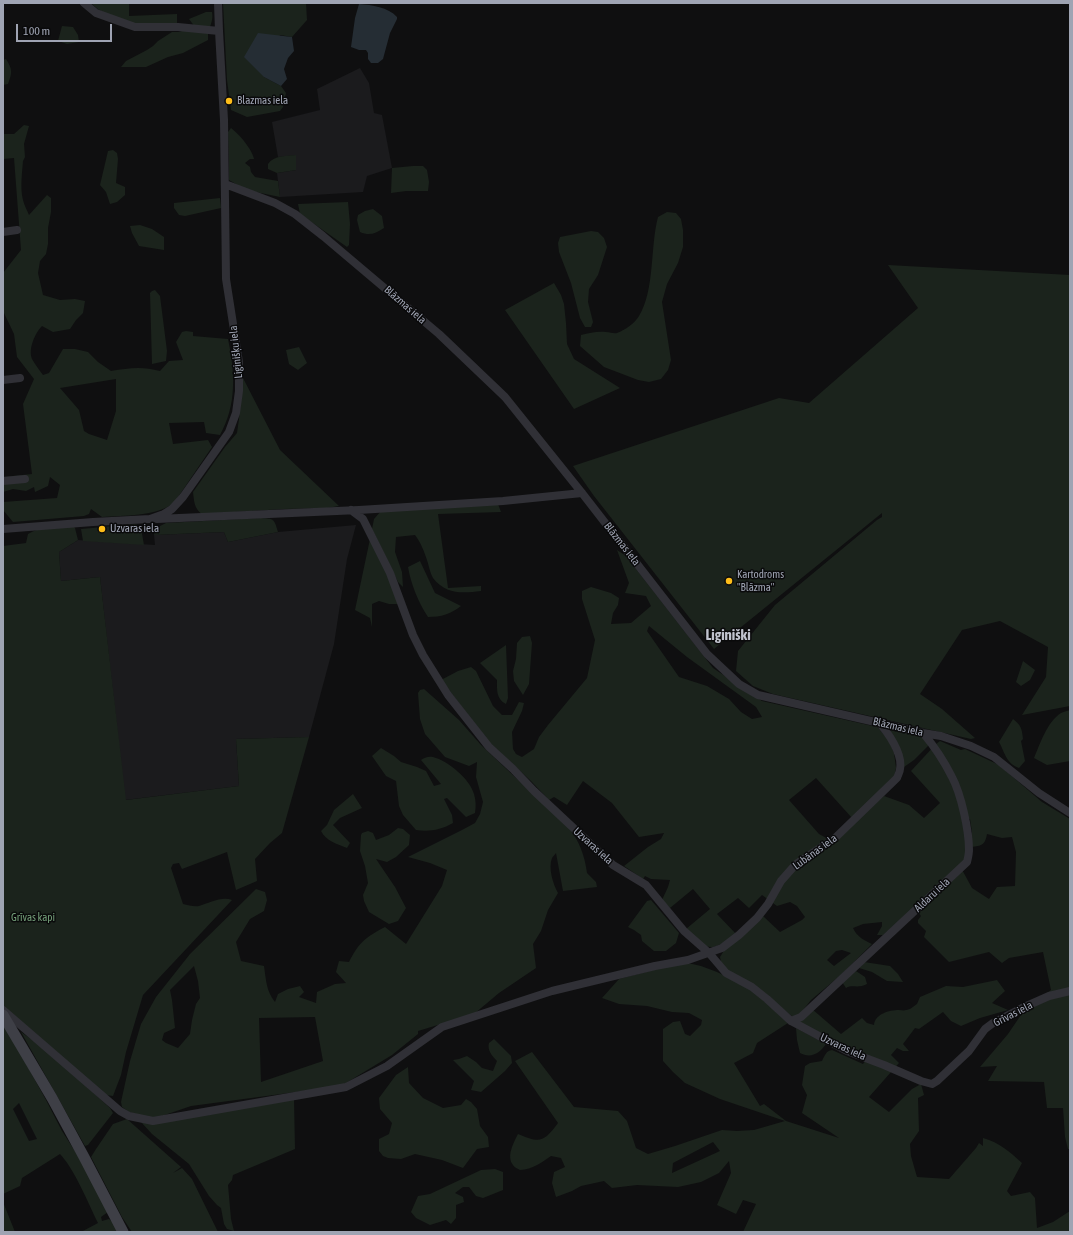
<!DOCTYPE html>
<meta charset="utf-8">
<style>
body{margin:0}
#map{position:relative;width:1073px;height:1235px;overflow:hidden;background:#0f0f10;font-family:"Asap Condensed",sans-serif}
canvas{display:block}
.frame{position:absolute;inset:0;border:4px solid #9fa4b3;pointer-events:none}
.scale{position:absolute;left:16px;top:24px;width:96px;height:18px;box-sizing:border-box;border:2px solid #9fa4b3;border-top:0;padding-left:5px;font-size:12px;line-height:14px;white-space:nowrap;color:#9fa4b3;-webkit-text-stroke:3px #0a0a0b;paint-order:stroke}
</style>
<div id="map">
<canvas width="1073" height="1235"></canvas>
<div class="frame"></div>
<div class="scale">100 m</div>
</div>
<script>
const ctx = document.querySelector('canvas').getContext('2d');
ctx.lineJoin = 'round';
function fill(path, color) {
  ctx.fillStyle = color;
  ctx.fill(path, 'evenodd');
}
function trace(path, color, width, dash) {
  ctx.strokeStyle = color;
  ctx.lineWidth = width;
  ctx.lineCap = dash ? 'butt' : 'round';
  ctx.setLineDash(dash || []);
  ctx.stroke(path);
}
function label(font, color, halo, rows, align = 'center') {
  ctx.font = font + ' "Asap Condensed",sans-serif';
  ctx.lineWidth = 3;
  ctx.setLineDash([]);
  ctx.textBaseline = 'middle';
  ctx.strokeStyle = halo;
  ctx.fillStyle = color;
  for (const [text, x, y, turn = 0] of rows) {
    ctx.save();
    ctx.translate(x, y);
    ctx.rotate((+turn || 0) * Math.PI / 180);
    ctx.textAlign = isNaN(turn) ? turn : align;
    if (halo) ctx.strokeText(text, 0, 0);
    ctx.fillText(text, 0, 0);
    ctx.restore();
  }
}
const built = new Path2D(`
 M360,68L369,83L374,113L382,115L392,168L367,176L363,192L280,197L277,173L296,170V155L278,157L272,122L320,110L317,89Z
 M356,525L347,559L334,644L309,737L236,739L239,786L125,800L100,577L61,581L59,552L78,540L155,545L154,535L224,532L228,542L278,532Z`);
const green = new Path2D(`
 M91,3H129V16L177,14V25C165,25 152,26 140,25C125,23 101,14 91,3Z
 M223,3H306L307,20L292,37L280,35L264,77L281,86L286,93L283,107L280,111L247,117L231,110L227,80Z
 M206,12H212C213,18 212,21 210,27H208V40L183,53L168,57L146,67H121L126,61L147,50L153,46L158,41L172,32H179L195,27L189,19Z
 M62,26L73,27L78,35L79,42L67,44L58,41Z
 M6,59C13,70 12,73 8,84L3,85V60Z
 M24,125L29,126L24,144L25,157L23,161C22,174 20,188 23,200C24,205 27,210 29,215L47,195L51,198V212L48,228V244L46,254L40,261L38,273L43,295L60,300L75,299L85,301L83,313L76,320L70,329L53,332L42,326C35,333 28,349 32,359C35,364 39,370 43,375L49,373L63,349H75L88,352L98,362L111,371C129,368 142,366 160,371L169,361L183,360L176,342L182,332L186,331L193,332V336L228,339C235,372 237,405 220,435L206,433L204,422L169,423L173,444L208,440L212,447L174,503C155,517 125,515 102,517L91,509L89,514L84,516L13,522L3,510V502L57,498L60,485L50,477L48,486L35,492L34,487L26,491L13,489L3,492V477L32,474L23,404L34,379L17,357L14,334L4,313L3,308V273L21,250L14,158L3,159V134H14ZM116,379V411L107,440L89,434L84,431L79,410L60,388Z
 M231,128C239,134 252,149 254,159H250L245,163L250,167L251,172L255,177L278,181L280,197L246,190L229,180V160L228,132Z
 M113,150L117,153L118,159L116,183L125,187V195L117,202L110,204L106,192L100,185L108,151Z
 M296,155V170L277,173L268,169V164C274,155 287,156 296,155Z
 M413,166H423L427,170L429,182L428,191H406L391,193L392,168Z
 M220,198L221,208L185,216L179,215L174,208V203Z
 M348,202L350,224L349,245L347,247L300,214L298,204Z
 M373,209L382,216L384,228C375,234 369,236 360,232L357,220L358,215L365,211Z
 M667,212L676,213L681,219L683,230V247L678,263L667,284L662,302L671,360L668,370L661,379L649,382L638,380L604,367L580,346L581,335C590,333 597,331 606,332C610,332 614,334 617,333C625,330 635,323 639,316C655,290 650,247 658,217Z
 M140,225L152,229L164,237V250L139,246L132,233L130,226Z
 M591,231L598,232L604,238L607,247L598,275L589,289L588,302L593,322L591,327H585L580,318L571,283L559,252L558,243L560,237Z
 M888,265L1070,275V706L1022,715L1046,677L1048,647L1000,621L962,630L920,694L942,709L975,738L971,739L773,694L753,686L736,671L738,651L775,605L877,520L882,517V513L714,649L594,496L573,466L779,398L809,403L918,308Z
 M554,283L561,295L564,304L566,323L567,344L574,359L620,388L574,409L505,310Z
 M155,290L160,296L167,351L166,361L152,364L150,293L152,291Z
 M299,347L307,363L298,370L289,364L286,350Z
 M243,378L280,450L339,506L327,508L284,509L202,514C194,509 194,500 193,492L225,447L237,433L239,419Z
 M498,504L501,512L438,514L448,588L481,586V591C463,593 446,595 433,578C430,573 429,566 427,560C424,551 421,543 415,535L396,537L395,552L402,572L403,587L398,582L372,529L374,519L381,511Z
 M261,518C274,519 274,518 278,532L228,542L224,532L154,535L156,528L166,523Z
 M136,524L141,528L144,545L83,541L81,529Z
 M73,526L75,528L78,540L59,552L61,581L100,577L126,800L239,786L236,739L309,737L282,833L270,843L255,859L257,881L236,890L227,852L182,869L179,863L173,864L171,868L183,904C188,905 194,907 199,906C209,903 222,896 232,900L143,995L126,1052L121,1075L113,1096L105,1095L3,1006V546L26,543L28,534C40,526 59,527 73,526Z
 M370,539L394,588L398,604H389L379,601L372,604V627L370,618L355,610Z
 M617,550L626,556L713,668L762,701L877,727L889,740L894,753L896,768L894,778L852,818L816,778L789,800L819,834L830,840L884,796L909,805L924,818L940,803L911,771L936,744L940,741L961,750L965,749L999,765L1042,802L1070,819V1149H1068L1065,1137L1063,1108H1047L1044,1082L988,1081L997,1066L980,1067L1008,1034L1025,1009L1051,990L1043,952L1009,958L1002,963L989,952L949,962L924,937L926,931L918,923V920L921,916L915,908L883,935H877L882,926V922L863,924L853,928C856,936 865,941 872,944L842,974L811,1000L800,1014L793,1017L779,1006L729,972L721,962L720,957L725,949L763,916L780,932L802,920L805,917L797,906L790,902L777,906L762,895L749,908L738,898L717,914L737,935C708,952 710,952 686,929L710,909L693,889L670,908L662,900L668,887L670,880L651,879L645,876L643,879L624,866L648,847L661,839L664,833L639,837L612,803L583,781L567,805L554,797L549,800L531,781L490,743L441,680L458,671L471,667L476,671L493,706L502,715H512L519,702L524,703L522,711L512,732L513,749L516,754L522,757L534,749L539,737L548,725L587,678L595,640L582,599V591L591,587L611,593L619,598L618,605L613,613L611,624L631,623L651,606L646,596L625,593L629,583ZM649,626L687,657L756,707L762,717L752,719L741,712L729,699L707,686L679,677L647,631ZM963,817L970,819L972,832L970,841L971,847C982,846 985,845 987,834L1002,838L1012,837L1016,852L1015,886L997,887L989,899L972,888L960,866L967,855ZM842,950L851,953L834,966L827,960L836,951Z
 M420,561L435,593L461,606C451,614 441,617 428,617C418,602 411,584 408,567Z
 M530,636L532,643L529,684L523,695L514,681L513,671L516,659L517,643L522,637Z
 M506,645L508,698L506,704C496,699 497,690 497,680L480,663Z
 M1023,661L1035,670L1030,680L1021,686L1016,682Z
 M424,689L459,720L481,745L568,827C579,840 585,856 587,873L596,882L597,887L563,891L556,853C555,855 553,856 552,858C548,868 553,884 558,893L548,910L541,931L533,944L536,968L499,993L474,1014L418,1031V1034L392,1055L341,1086L191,1106L159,1117L151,1118L129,1112L122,1107L121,1102L130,1061L141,1024L156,997L190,954L256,889L265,892L267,900L264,911L250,919L236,942L241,961L264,966C266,979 266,991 275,1002L278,994L288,989L300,986L304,992L299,997L316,1003L317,992L335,984L346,983L336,972L339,961L349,962C359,942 366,937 385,927L406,944L442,886L447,870L430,863L408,857L462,830L475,823L480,814L483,802L476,777L477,762L469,766L445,757L425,734L420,719L418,693L420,690ZM194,966L198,981L200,998L196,1004L192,1020L190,1034L178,1048L166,1043L162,1040L164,1033L175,1028L172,1000L170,990ZM315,1017L323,1061L261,1082L259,1018Z
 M1070,710V761L1047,765L1034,758C1040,744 1047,722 1061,713C1063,712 1067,711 1070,710Z
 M1013,719C1021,725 1022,729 1023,739L1021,741L1025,761L1019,768C1006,763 1005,753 999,742Z
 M892,730L925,736L930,744L914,760L904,767L902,766L890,732Z
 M381,748L394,756L401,762L417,767L426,771L434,786L441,784L421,760C424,758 428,756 433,757C448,761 470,779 474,794C476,801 476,806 475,813L466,817L447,798L444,799L452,815L453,823C441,830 429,832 416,830L403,815L399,806L396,781L386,776L372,756Z
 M353,794L362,808L340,818L333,825L350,843L347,848C337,844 326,841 321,831L327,825L334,810Z
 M398,828L403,829L410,835L409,845L396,857L387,862L376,859L395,887L406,908L398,921L389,924L369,912L364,901L363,895L368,883L365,866L360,851L361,835L362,833L368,831L373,833L376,840L389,835Z
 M651,900L679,933L676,943L666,951H654L642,941L641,935L634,930L628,927L647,901Z
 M864,962L890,966L898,974L903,982L887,981L872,972L859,968Z
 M688,963L701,966L717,972L750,988L788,1023L757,1043L753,1053L734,1063L760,1106L764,1104L786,1121L839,1138L802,1113L807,1095L802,1085L805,1066L810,1063L822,1061C825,1055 826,1051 832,1050L863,1064L869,1056L835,1041L795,1022L812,1009L841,1034L862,1018L867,1023L874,1025C875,1014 889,1010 899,1010C901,1010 904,1011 906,1010C910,1010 914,1006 917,1004L920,997L946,986L963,987L997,980L1005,991L992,1003L1008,1010L980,1018L961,1026L951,1021L943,1012L919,1029L915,1028L903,1044L909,1051H903L897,1048L891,1055L899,1063L869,1097L889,1112L912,1089L921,1084L924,1095L918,1098L919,1131L910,1144L911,1156L917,1177L949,1179L976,1148L979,1143L983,1146V1138C1000,1143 1009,1151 1022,1163L1007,1191L1011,1196L1030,1192L1035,1198L1037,1228L1053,1222L1070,1211V1232H743L756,1204L743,1200L736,1214L717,1205L731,1173L729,1161L719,1173L701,1182L678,1187L637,1185L612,1188L604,1181L581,1186L572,1191L556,1197L552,1183L554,1172L565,1167L561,1158L551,1156C541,1163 533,1169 520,1170C518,1169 514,1167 513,1165C506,1156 514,1142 518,1134C540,1143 543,1143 558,1123L515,1061L532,1052L574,1107L618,1111L627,1121L636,1148L648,1154L675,1146L722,1130L737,1131L754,1130L785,1121L720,1099L685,1083L673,1072L663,1061V1029L673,1022L680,1021L685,1034L690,1036L701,1025L702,1020L689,1013L672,1012L647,1006L619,1004L602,998L619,979L672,965ZM713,1142L720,1151L672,1173L673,1163Z
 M856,971L865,977L867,984C857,989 853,984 846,988L842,982Z
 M3,1022L46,1100L62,1131L78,1156L108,1212L101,1217L102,1221L109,1219L115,1224L118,1232H81L98,1223C88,1203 75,1170 60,1154L22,1178L20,1186L3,1194ZM19,1103L37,1139L29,1141L13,1109Z
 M796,1028L826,1044C820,1053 811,1059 800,1053L797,1040Z
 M21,1032L48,1051L110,1108L113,1113L88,1145L85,1146Z
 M494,1039L511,1056L512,1063L505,1071L481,1092L471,1090L474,1081L453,1060L459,1059L467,1056L476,1062L482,1068L493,1071L497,1061C492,1056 487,1050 489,1043Z
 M408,1067L409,1083L423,1098L443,1108L461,1105L466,1099L471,1102L477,1109L480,1126L488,1137L489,1147L477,1149L463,1168L442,1160L415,1154L401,1159L388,1158L383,1156L379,1151V1139L389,1134L392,1123L380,1109L379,1098L396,1075Z
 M294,1099L295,1149L233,1175L232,1180L228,1185L231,1219L234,1231L227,1229L224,1224L221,1208L217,1205L209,1196L189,1164L152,1134L141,1122Z
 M127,1119L181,1167L173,1173L182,1168L192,1179L218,1232H132L122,1217L91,1157L96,1149L113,1124Z
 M495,1169L503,1172V1190L483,1198L476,1196L469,1187H463L455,1193L463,1197L464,1202L456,1205V1218L451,1224L446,1220L430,1225L416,1218L411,1212L418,1196L430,1194L481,1170Z
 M3,1202L15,1232H3Z`);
const water = new Path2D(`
 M359,4C372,5 388,7 397,17V19L390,33L383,59L378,63H371L368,59V53L366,50H359L351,47L355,18Z
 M258,33L292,37L294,51L288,58L284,69L287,79L281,86L264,77L244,57Z`);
const minor = new Path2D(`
 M84,3L96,13L135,27H178L219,31
 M225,184L275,203L295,214L323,236L439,334L505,397L582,493L707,654L739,684L758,695L923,733L941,736L971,746L994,757L1039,793L1070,813
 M3,232L17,230
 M3,380L20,378
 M3,481L25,479
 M351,510L363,519L390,573L413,635L423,655L448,695L489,747L513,769L534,791L613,865L646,885L684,931L709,953L726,973L752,987L767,999L791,1021L847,1051L884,1065L921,1081L932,1084L937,1081L969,1051L985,1029L993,1023L1022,1008L1049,996L1070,991
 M157,519L359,510L503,501L582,493
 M3,529L93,522L150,519L164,514L172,509L183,497L229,432L236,413L239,391V362L226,279L224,120L219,31L218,3
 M3,1010L120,1111L129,1116L153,1121L346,1087L387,1066L442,1027L552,991L655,966L688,960L722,948L739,935L757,918L768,904L781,881L796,864L835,838L897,778C898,775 900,772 900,769C903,754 888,732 878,722
 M791,1021L801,1017L967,862C968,858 969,854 969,850C969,830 961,794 952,777C944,761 934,746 923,733`);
const secondary = new Path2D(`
 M3,1015L52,1098L84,1157L123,1232`);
const markers = [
 [229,101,4,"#febd19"],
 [102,529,4,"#febd19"],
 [729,581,4,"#febd19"]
];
const poiNames = [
 ["Blazmas iela",237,101],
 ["Uzvaras iela",110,529],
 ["Kartodroms",737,575],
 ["\"Blāzma\"",737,588]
];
const streetNames = [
 ["Blāzmas iela",405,305,41],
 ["Liginišķu iela",236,352,-96],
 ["Blāzmas iela",622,544,52],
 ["Blāzmas iela",898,727,13],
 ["Uzvaras iela",593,846,42],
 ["Lubānas iela",815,852,-36],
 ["Aldaru iela",932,895,-43],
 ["Grīvas iela",1013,1014,-27],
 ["Uzvaras iela",843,1047,25]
];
const parkNames = [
 ["Grīvas kapi",33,918]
];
const districtNames = [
 ["Liginiški",728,635]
];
fill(built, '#1b1b1d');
fill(green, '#1b231c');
fill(water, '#252d34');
trace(minor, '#303036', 8);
trace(secondary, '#3e3f46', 11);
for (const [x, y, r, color] of markers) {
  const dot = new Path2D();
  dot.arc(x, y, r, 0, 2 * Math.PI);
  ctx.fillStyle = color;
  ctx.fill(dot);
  trace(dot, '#0a0a0b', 1.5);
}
label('11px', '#9fa4b3', '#0a0a0b', poiNames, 'left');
label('11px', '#9fa4b3', '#0a0a0b', streetNames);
label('11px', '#749f79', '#0a0a0b', parkNames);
label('bold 15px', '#c0c3ce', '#0a0a0b', districtNames);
</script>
